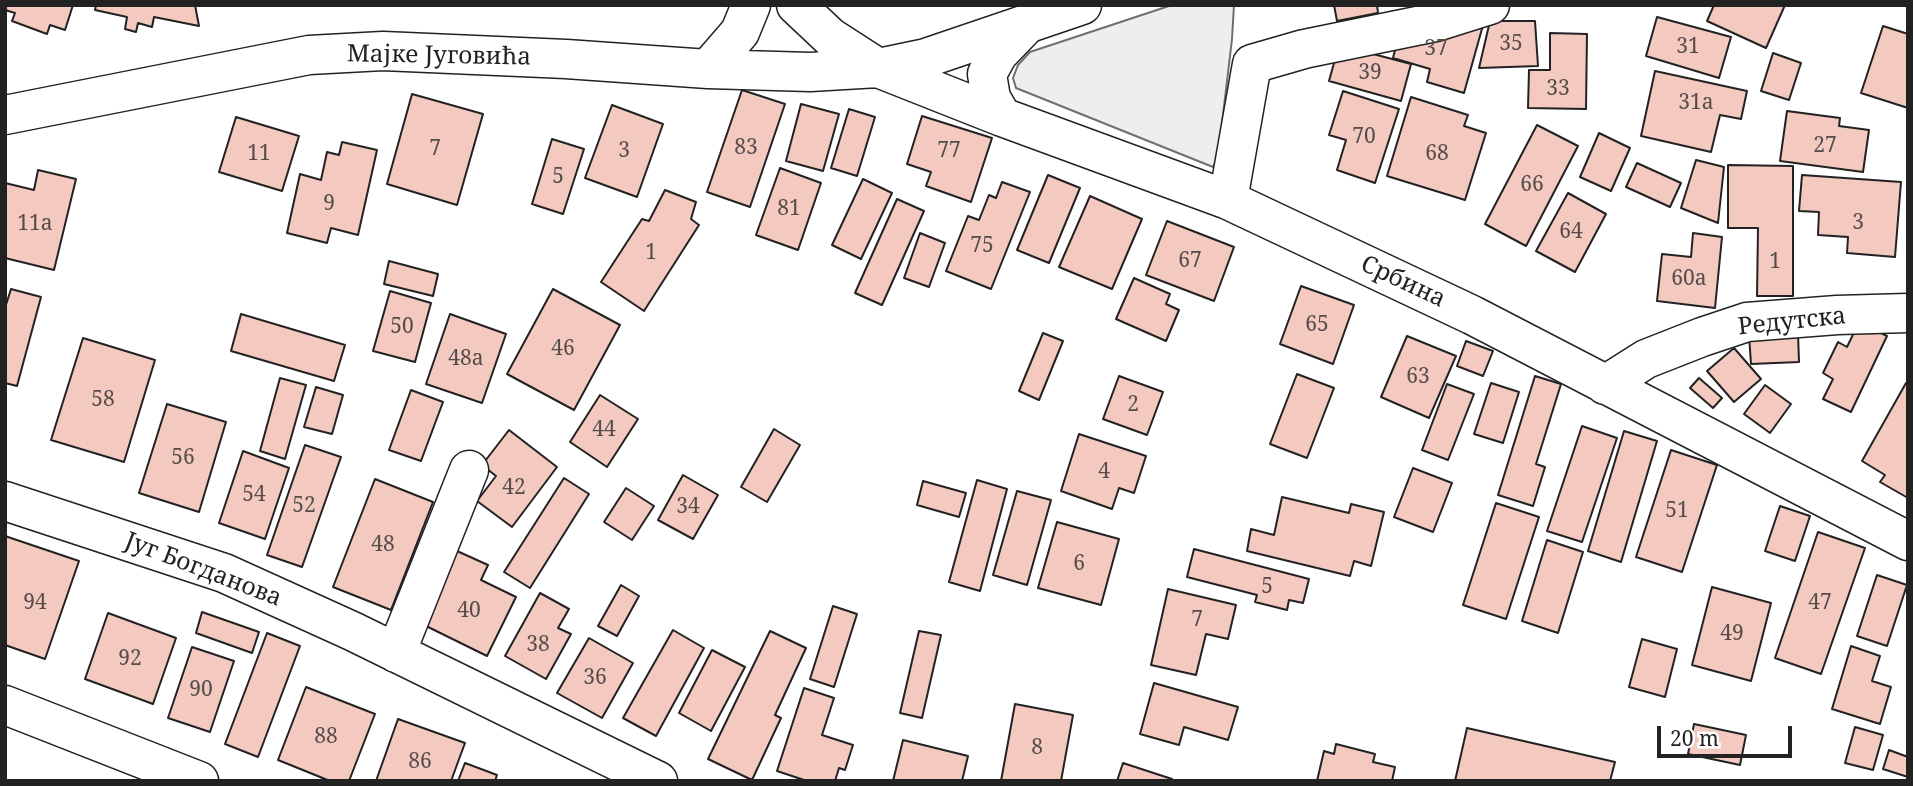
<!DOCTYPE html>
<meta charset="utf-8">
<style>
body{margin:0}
#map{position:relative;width:1913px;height:786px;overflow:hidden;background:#fff;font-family:"Noto Serif",serif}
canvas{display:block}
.frame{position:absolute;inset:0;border:7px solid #222;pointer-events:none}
.scale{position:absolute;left:1657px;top:726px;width:135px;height:32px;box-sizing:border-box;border:4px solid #222;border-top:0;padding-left:9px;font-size:21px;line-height:24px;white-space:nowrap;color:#222;-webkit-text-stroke:5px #fff;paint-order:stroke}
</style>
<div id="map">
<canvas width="1913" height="786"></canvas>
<div class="frame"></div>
<div class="scale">20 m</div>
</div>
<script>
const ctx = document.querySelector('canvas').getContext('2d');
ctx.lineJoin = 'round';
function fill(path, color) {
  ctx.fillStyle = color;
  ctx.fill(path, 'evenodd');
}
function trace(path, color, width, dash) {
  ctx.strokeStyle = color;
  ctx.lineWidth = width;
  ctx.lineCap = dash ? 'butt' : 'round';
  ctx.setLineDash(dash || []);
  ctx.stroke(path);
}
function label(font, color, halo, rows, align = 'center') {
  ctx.font = font + ' "Noto Serif",serif';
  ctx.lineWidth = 5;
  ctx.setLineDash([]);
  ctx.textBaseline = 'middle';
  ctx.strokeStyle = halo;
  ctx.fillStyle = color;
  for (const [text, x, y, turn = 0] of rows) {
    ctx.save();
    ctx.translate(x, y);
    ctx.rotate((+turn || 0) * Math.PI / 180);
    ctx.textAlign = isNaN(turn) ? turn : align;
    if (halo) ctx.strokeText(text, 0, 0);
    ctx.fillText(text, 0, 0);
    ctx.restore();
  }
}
const green = new Path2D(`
 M1172,5H1234L1232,39L1218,157L1213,167L1016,88L1013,78L1018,65L1030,52Z`);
const building = new Path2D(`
 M5,5H73L65,30L50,25L47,34L12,21L15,13L5,10Z
 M96,5H195L199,26L154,17L152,27L138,23L136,32L125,29L127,17L95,10Z
 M1334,5H1377L1378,13L1337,21Z
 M1714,5H1785L1766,48L1707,21Z
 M1657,17L1731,37L1719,78L1646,56Z
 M1485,18L1464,93L1427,82L1430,69L1393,58L1399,34Z
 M1490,21H1535L1538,66L1479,68Z
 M1883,26L1908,34V108L1861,93Z
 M1550,33L1587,34L1586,109L1528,108L1529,70H1550Z
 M1339,45L1411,64L1401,101L1329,81Z
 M1773,53L1801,63L1789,100L1761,91Z
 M1655,71L1747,91L1741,119L1720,115L1711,152L1641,136Z
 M742,90L785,104L750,207L707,192Z
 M1343,91L1399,109L1375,183L1337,170L1346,140L1329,135Z
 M412,94L483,114L457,205L387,184Z
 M1411,97L1468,115L1464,126L1486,133L1465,200L1387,176Z
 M801,104L839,114L823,171L786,161Z
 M612,105L663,124L637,197L585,178Z
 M849,109L875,117L857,176L831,168Z
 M1787,111L1840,118L1839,126L1869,130L1863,172L1780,161Z
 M922,116L992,138L971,202L926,186L931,172L907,164Z
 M236,117L299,136L282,191L219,172Z
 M1537,125L1578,146L1526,246L1485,224Z
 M1599,133L1630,148L1611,191L1580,177Z
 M552,139L584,149L563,214L532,204Z
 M342,142L377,150L358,235L331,228L327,243L287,233L300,174L321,180L327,152L339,155Z
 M1696,160L1724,167L1718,223L1681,208Z
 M1637,163L1681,183L1670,207L1626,187Z
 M1728,165L1793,166V296H1757L1758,228H1728Z
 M780,168L821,183L798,250L756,235Z
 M38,170L76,179L54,270L5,258V183L34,190Z
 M1048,175L1080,188L1049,263L1017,250Z
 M1802,175L1901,182L1895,257L1847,253L1848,237L1818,235L1819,212L1799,211Z
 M863,179L892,193L861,259L832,245Z
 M1002,182L1030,192L991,289L946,271L968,216L979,220L989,195L996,198Z
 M665,190L696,202L691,219L699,225L644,311L601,282L642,219L649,221Z
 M1568,193L1606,214L1575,272L1536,251Z
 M1090,196L1142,219L1112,289L1059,267Z
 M897,199L924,211L882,305L855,293Z
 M1167,221L1234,247L1214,301L1146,275Z
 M920,233L945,243L929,287L904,278Z
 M1693,233L1722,237L1715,308L1657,301L1662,254L1691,257Z
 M389,261L438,274L433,296L384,284Z
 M1134,278L1170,294L1166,304L1179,310L1166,341L1116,319Z
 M1301,286L1354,305L1333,364L1280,344Z
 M11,289L41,297L17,386L5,383V308Z
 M553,289L620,325L574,410L507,374Z
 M390,291L431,303L415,362L373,351Z
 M241,314L345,345L334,381L231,351Z
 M450,314L506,334L482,403L426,384Z
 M1859,322L1887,336L1851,412L1823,399L1833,379L1823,373L1838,342L1847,347Z
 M1043,333L1063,341L1039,400L1019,391Z
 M1798,333L1799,362L1751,364L1749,335Z
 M1407,336L1456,356L1429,418L1381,397Z
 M83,338L155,360L124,462L51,440Z
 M1466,341L1493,351L1483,376L1457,366Z
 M1734,348L1761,379L1734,402L1707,371Z
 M1297,374L1334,388L1307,458L1270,444Z
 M1119,376L1163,392L1147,435L1103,419Z
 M1535,376L1561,384L1536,464L1545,467L1533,506L1498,495Z
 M280,378L306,385L285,459L260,451Z
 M1699,378L1722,398L1713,408L1690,388Z
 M1491,383L1519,392L1503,443L1474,434Z
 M1906,383L1908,384V498L1880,482L1885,475L1862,461Z
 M1447,384L1474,394L1448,460L1422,450Z
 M1765,385L1791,404L1770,433L1744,414Z
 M316,387L343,395L332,434L304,427Z
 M411,390L443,402L421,461L389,450Z
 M600,395L638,419L607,467L570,442Z
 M167,404L226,422L199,512L139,493Z
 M1582,426L1617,438L1582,542L1547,531Z
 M774,429L800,445L767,502L741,487Z
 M509,430L557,467L512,527L477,501L496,476L482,465Z
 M1624,431L1657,441L1621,562L1588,551Z
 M1079,434L1146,456L1134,493L1119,488L1112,509L1061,491Z
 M305,445L341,457L302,567L267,555Z
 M1671,450L1717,465L1682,572L1636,557Z
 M243,451L289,468L265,539L219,523Z
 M1413,468L1452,483L1433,532L1394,517Z
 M683,475L718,495L693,539L658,520Z
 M564,478L589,494L530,588L504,572Z
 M375,479L433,502L391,610L333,587Z
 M977,480L1007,489L980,591L949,582Z
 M923,481L966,493L959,517L917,505Z
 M626,488L654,506L632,540L604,522Z
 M1017,491L1051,500L1027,585L993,575Z
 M1282,497L1349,513L1351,504L1384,512L1371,566L1354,561L1350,576L1247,551L1251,529L1274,535Z
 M1496,503L1539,517L1506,619L1463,605Z
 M1780,506L1810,516L1795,561L1765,551Z
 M1057,522L1119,539L1101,605L1038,588Z
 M1818,532L1865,548L1821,674L1775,658Z
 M5,536L79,561L45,659L5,645Z
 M1547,540L1583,552L1558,633L1522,621Z
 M1194,549L1309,579L1303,603L1289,600L1287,610L1255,602L1257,595L1187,577Z
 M457,551L488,565L481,580L516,597L487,656L422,624Z
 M1877,575L1907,585L1887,646L1857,636Z
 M621,585L639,596L617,636L598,626Z
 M1712,587L1771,603L1751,681L1692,665Z
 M1168,589L1236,605L1228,639L1206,634L1196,675L1151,665Z
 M540,593L569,609L558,628L571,634L546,679L505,656Z
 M833,606L857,614L834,687L810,679Z
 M202,612L259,632L252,653L196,633Z
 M108,613L176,638L153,704L85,679Z
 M673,630L704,648L656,736L623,718Z
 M770,631L806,648L775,715L781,718L752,780L708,759Z
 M919,631L941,635L922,718L900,713Z
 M267,633L300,646L258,757L225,744Z
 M589,638L633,663L602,718L557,693Z
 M1642,639L1677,649L1665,697L1629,687Z
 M1851,646L1880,656L1872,681L1891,687L1880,724L1832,709Z
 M192,647L234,661L210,732L168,718Z
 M712,650L745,667L711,731L679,713Z
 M1154,683L1238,707L1228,740L1184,727L1179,745L1140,734Z
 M306,687L375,714L349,781H330L278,760Z
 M804,688L834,698L822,735L853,745L845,770L839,768L835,781H807L777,771Z
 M1015,704L1073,715L1061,781H1001Z
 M398,719L465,743L451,781H376Z
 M1694,724L1746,735L1740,765L1688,754Z
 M1855,727L1883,735L1873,770L1845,763Z
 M1467,728L1615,762L1610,781H1455Z
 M903,740L968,756L962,781H893Z
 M1336,744L1375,754L1373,762L1395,767L1392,781H1317L1324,751L1334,754Z
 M1889,750L1908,757V777L1883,769Z
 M465,763L497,775L495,781H458Z
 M1123,763L1172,779L1171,781H1117Z`);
const minor = new Path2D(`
 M796,5L830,37L878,68L1002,117L1228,200L1472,315L1908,541
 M708,69L740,32L751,5
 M5,115L309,55L383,51L566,59L708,69L810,72L878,68L926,58L1082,5
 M1002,117L991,98L987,74L998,54L1026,25
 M1228,200L1252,64L1304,49L1436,22L1490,5
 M1605,385L1646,359L1702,337L1747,322L1837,315L1908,313
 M5,501L224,573L352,631L658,781
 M396,653L469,470`);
const secondary = new Path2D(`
 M5,705L199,781`);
const numberNames = [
 ["35",1511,44],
 ["31",1688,47],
 ["37",1436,49],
 ["39",1370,73],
 ["33",1558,89],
 ["31a",1696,103],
 ["70",1364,137],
 ["27",1825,146],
 ["83",746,148],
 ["7",435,149],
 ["3",624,151],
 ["77",949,151],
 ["11",259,154],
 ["68",1437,154],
 ["5",558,177],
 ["66",1532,185],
 ["9",329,204],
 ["81",789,209],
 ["3",1858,223],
 ["11a",35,224],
 ["64",1571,232],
 ["75",982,246],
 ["1",651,253],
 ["67",1190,261],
 ["1",1775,262],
 ["60a",1689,279],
 ["65",1317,325],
 ["50",402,327],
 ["46",563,349],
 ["48a",466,359],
 ["63",1418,377],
 ["58",103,400],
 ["2",1133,405],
 ["44",604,430],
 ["56",183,458],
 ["4",1104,472],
 ["42",514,488],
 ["54",254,495],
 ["52",304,506],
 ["34",688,507],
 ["51",1677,511],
 ["48",383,545],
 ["6",1079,564],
 ["5",1267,587],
 ["94",35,603],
 ["47",1820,603],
 ["40",469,611],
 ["7",1197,620],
 ["49",1732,634],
 ["38",538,645],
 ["92",130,659],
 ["36",595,678],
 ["90",201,690],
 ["88",326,737],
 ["8",1037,748],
 ["86",420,762]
];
const streetNames = [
 ["Мајке Југовића",439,56,1],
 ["Србина",1403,282,25],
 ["Редутска",1792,322,-6],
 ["Југ Богданова",203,570,21]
];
fill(green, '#eee');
trace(green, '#6f6f6f', 2);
fill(building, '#f3c9c0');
trace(building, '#222', 2);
trace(minor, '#222', 41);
trace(secondary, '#222', 41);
trace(minor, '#fff', 38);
trace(secondary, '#fff', 38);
label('21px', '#564c4a', null, numberNames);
label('24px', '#222', '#fff', streetNames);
</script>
